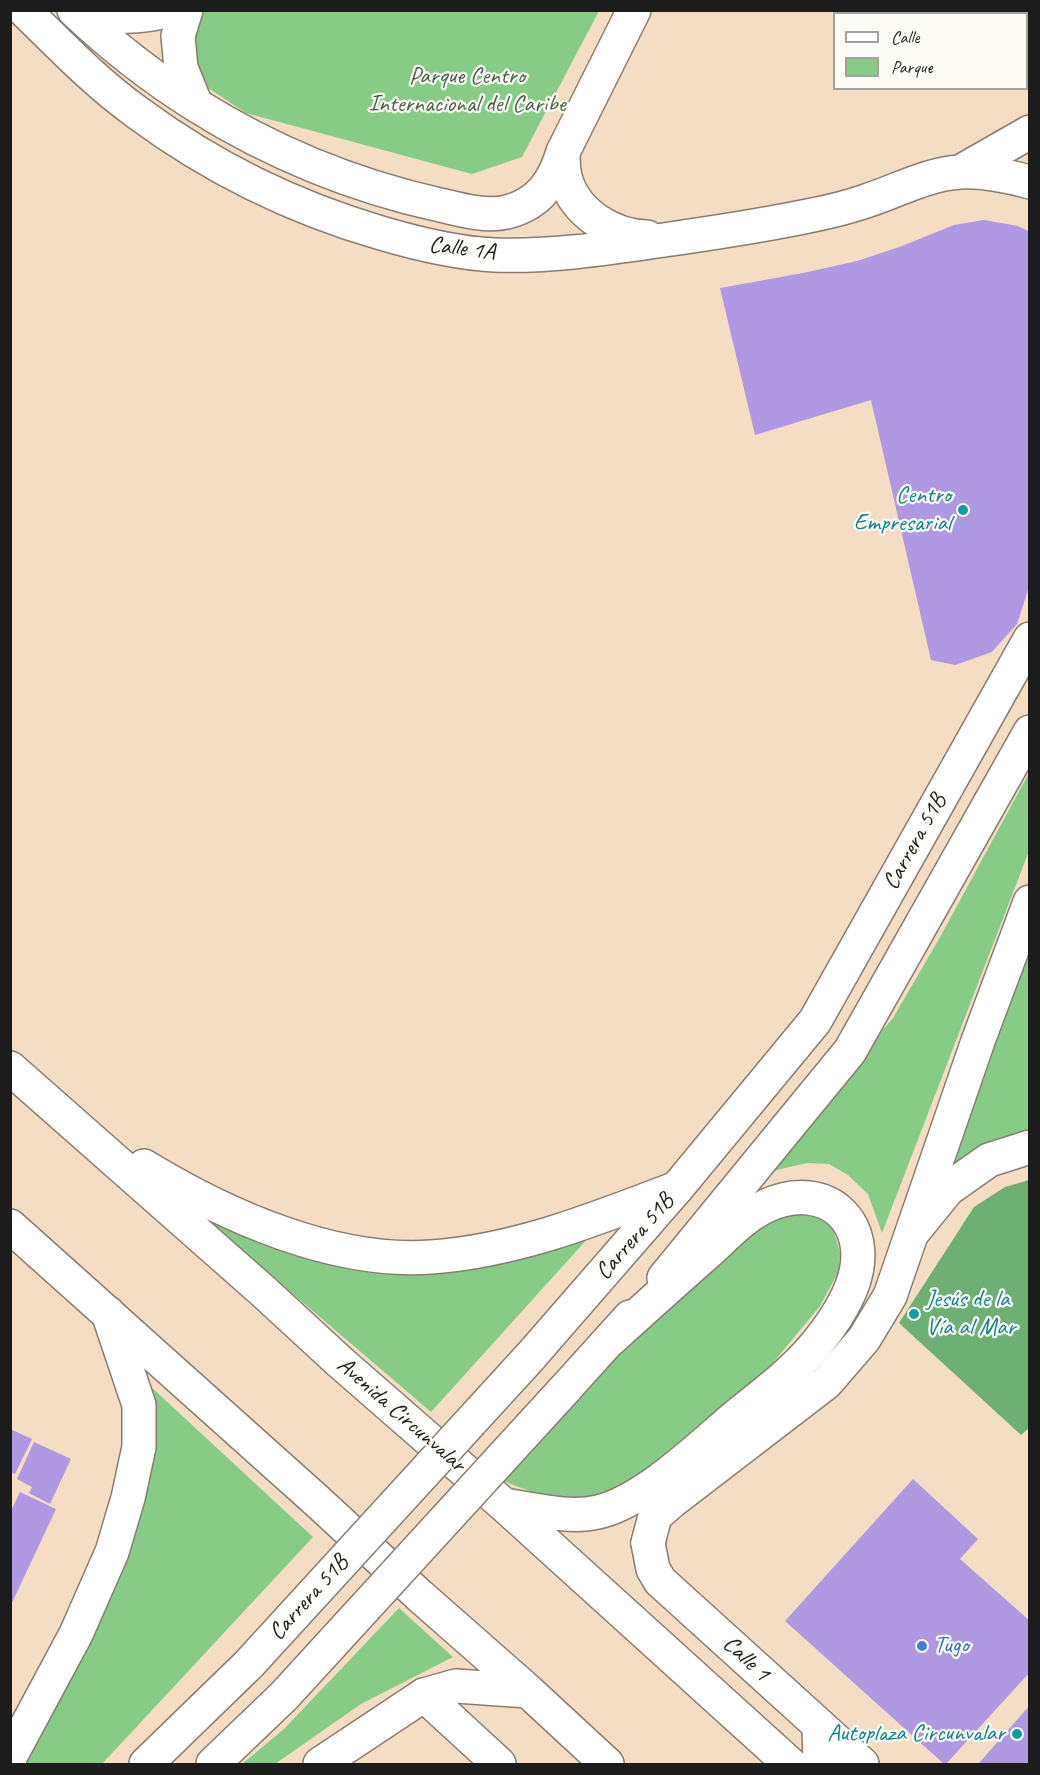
<!DOCTYPE html>
<meta charset="utf-8">
<style>
body{margin:0}
#map{position:relative;width:1040px;height:1775px;overflow:hidden;background:#f5ddc3;font-family:Caveat,sans-serif}
canvas{display:block}
.frame{position:absolute;inset:0;border:12px solid #1c1c1c;pointer-events:none}
.legend{position:absolute;left:833px;top:12px;width:195px;height:78px;box-sizing:border-box;background:#fdfcf7;border:2px solid #a3a29f;margin:0;padding:8px 10px;list-style:none;font-size:18px;color:#1c1c1c}
.legend li{display:flex;align-items:center;gap:12px;height:30px}
.legend b{width:30px;border:2px solid #a3a29f}
</style>
<div id="map">
<canvas width="1040" height="1775"></canvas>
<div class="frame"></div>
<ul class="legend">
<li><b style="height:8px;background:#fff"></b>Calle</li>
<li><b style="height:16px;background:#87cc86"></b>Parque</li>
</ul>
</div>
<script>
const ctx = document.querySelector('canvas').getContext('2d');
ctx.lineJoin = 'round';
function fill(path, color) {
  ctx.fillStyle = color;
  ctx.fill(path, 'evenodd');
}
function trace(path, color, width, dash) {
  ctx.strokeStyle = color;
  ctx.lineWidth = width;
  ctx.lineCap = dash ? 'butt' : 'round';
  ctx.setLineDash(dash || []);
  ctx.stroke(path);
}
function label(font, color, halo, rows, align = 'center') {
  ctx.font = font + ' Caveat,sans-serif';
  ctx.lineWidth = 4.5;
  ctx.setLineDash([]);
  ctx.textBaseline = 'middle';
  ctx.strokeStyle = halo;
  ctx.fillStyle = color;
  for (const [text, x, y, turn = 0] of rows) {
    ctx.save();
    ctx.translate(x, y);
    ctx.rotate((+turn || 0) * Math.PI / 180);
    ctx.textAlign = isNaN(turn) ? turn : align;
    if (halo) ctx.strokeText(text, 0, 0);
    ctx.fillText(text, 0, 0);
    ctx.restore();
  }
}
const green = new Path2D(`
 M204,11H599L522,157L472,174L246,113L205,86L191,58L192,30Z
 M1029,773V851L882,1233L868,1194L848,1175L829,1164L807,1163L759,1174L893,1018L939,939Z
 M1029,933V1133L992,1140L938,1175Z
 M804,1209L832,1224L840,1253L839,1271L820,1306L772,1364L709,1418L639,1481L595,1503L559,1502L503,1481L652,1319L730,1251L775,1218Z
 M204,1218L281,1246L590,1236L431,1412Z
 M150,1386L313,1537L102,1764H15L81,1637Z
 M399,1608L453,1657L361,1704L275,1764H242L284,1729Z`);
const forest = new Path2D(`
 M1029,1180L1030,1427L1021,1435L899,1323L974,1207L1005,1187Z`);
const building = new Path2D(`
 M984,220L1018,226L1030,232V584L1017,624L992,652L955,665L931,660L871,400L755,435L720,288L803,273L857,261L902,246L954,225Z
 M10,1429L32,1439L15,1474L10,1472Z
 M34,1442L71,1459L50,1504L29,1493L32,1487L17,1479Z
 M913,1479L978,1539L960,1559L1030,1621V1672L946,1764H944L785,1621Z
 M20,1492L56,1509L10,1607V1513Z
 M1030,1705V1764H980L979,1763Z`);
const minor = new Path2D(`
 M24,10C61,46 96,83 138,113C211,167 295,208 381,233C418,244 456,253 494,255C549,257 603,249 657,241C706,234 754,227 803,217C824,213 846,208 866,201C897,191 927,174 960,172C983,171 1008,176 1030,182
 M74,10C112,46 153,78 196,105C271,152 354,186 440,205C461,210 486,217 507,212C539,204 554,182 563,152L634,10
 M186,10L178,36L181,68L196,105
 M76,12C111,16 135,20 170,10
 M563,152C563,162 563,171 566,180C576,214 613,236 647,237
 M960,172L1030,132
 M913,1232L948,1189L989,1160L1030,1147
 M648,1543L653,1569L660,1581L862,1764
 M424,1695L499,1764`);
const major = new Path2D(`
 M664,1278L850,1051L1030,732
 M530,1357L677,1188L815,1021L1030,639
 M565,1389L630,1317
 M648,1543L655,1516L671,1502L826,1383L864,1339L890,1296L978,1041L1030,902
 M146,1764L249,1664
 M213,1764L284,1696`);
const highway = new Path2D(`
 M10,1068L264,1292L340,1362L504,1505L790,1764
 M144,1166C226,1216 334,1264 431,1257C517,1251 598,1218 677,1188
 M10,1226L316,1500L420,1596L528,1691L607,1764
 M504,1505C534,1509 568,1519 598,1512C643,1502 700,1447 735,1417C762,1395 791,1374 813,1348C829,1329 843,1309 852,1286C875,1224 827,1178 766,1206C744,1216 725,1237 706,1254C674,1282 643,1310 611,1339
 M819,1727L820,1764
 M10,1757L76,1634L112,1552L128,1498L139,1447V1405L108,1313
 M320,1764L424,1695L456,1686L528,1691`);
const majorBridge = new Path2D(`
 M249,1664L530,1357
 M284,1696L565,1389`);
const markers = [
 [963,510,6,"#0f9aa8"],
 [914,1314,6,"#0f9aa8"],
 [922,1646,6,"#3f7fe0"],
 [1017,1734,6,"#0f9aa8"]
];
const parkNames = [
 ["Parque Centro",467,77],
 ["Internacional del Caribe",467,105]
];
const streetNames = [
 ["Calle 1A",462,249,7],
 ["Carrera 51B",915,842,-61],
 ["Carrera 51B",635,1237,-49],
 ["Avenida Circunvalar",401,1415,41],
 ["Carrera 51B",309,1598,-48],
 ["Calle 1",746,1659,43]
];
const cultureNames = [
 ["Centro",951,496],
 ["Empresarial",951,524],
 ["Jesús de la",926,1300,"left"],
 ["Vía al Mar",926,1328,"left"],
 ["Autoplaza Circunvalar",1005,1734]
];
const shopNames = [
 ["Tugo",934,1646]
];
fill(green, '#87cc86');
fill(forest, '#6db073');
fill(building, '#ae99e2');
trace(minor, '#887c70', 36);
trace(major, '#887c70', 36);
trace(highway, '#887c70', 36);
trace(minor, '#fff', 33);
trace(major, '#fff', 33);
trace(highway, '#fff', 33);
trace(majorBridge, '#887c70', 36, []);
trace(majorBridge, '#fff', 33);
for (const [x, y, r, color] of markers) {
  const dot = new Path2D();
  dot.arc(x, y, r, 0, 2 * Math.PI);
  ctx.fillStyle = color;
  ctx.fill(dot);
  trace(dot, '#fdfcf7', 2);
}
label('24px', '#476246', '#fdfcf7', parkNames);
label('24px', '#1c1c1c', '#fdfcf7', streetNames);
label('24px', '#0d838f', '#fdfcf7', cultureNames, 'right');
label('24px', '#366cbe', '#fdfcf7', shopNames, 'left');
</script>
